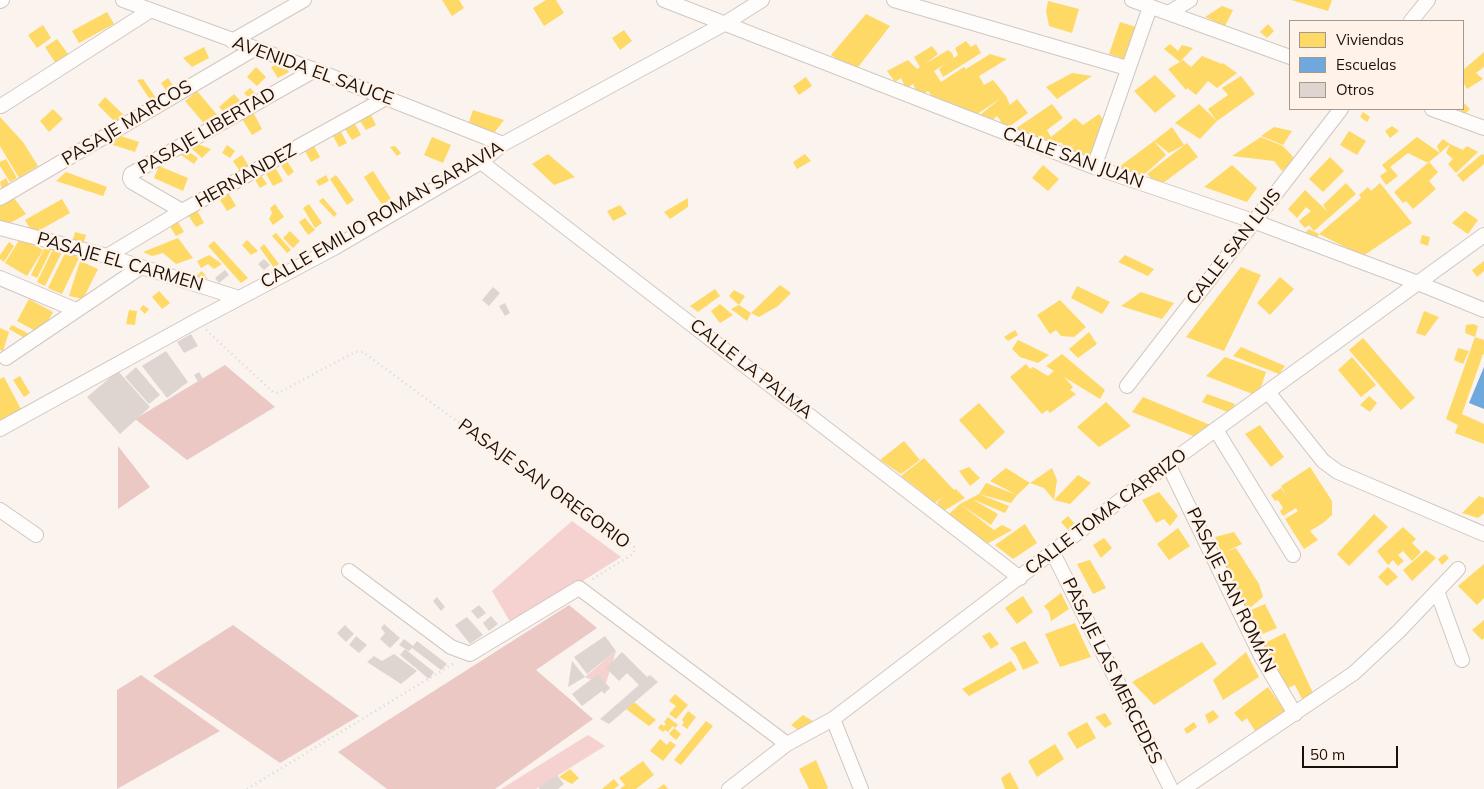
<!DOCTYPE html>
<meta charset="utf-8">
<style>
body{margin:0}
#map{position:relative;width:1484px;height:789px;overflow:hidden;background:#faf3ee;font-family:Mulish,sans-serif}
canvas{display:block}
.legend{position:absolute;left:1289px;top:20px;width:175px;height:90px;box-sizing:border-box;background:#fff2e9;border:1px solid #a4988f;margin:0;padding:6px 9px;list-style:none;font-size:15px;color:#1b1109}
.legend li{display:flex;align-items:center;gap:10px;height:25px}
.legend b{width:25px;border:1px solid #a4988f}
.scale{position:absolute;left:1302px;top:746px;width:96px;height:22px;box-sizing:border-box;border:2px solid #1b1109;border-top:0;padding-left:6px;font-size:15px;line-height:18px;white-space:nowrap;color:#1b1109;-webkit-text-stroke:4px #fff2e9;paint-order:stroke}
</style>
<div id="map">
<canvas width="1484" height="789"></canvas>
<ul class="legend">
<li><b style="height:14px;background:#ffd966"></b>Viviendas</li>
<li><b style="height:14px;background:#6fa8dc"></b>Escuelas</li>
<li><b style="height:14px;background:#dfd5d0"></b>Otros</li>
</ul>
<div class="scale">50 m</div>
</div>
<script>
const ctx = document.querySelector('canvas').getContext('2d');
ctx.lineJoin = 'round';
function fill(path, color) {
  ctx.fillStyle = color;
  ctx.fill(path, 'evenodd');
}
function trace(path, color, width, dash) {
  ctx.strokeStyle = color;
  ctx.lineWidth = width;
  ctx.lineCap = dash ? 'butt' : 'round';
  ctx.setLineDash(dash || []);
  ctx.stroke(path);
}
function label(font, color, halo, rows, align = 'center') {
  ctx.font = font + ' Mulish,sans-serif';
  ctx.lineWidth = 5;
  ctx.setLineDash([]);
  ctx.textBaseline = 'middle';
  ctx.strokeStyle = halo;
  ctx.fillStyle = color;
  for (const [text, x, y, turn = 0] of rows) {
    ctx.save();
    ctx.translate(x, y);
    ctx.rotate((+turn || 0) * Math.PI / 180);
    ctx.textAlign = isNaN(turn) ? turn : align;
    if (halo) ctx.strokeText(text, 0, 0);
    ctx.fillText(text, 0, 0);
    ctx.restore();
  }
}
const green = new Path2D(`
 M572,521L621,557L512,625L492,591Z
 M616,651L606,683L598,675L592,680L585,677Z
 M588,735L605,746L536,789H501Z`);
const forest = new Path2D(`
 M225,365L275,407L187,460L135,419Z
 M118,446L150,487L118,509Z
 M569,605L597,628L536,670L593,719L495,789H387L338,752Z
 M233,625L359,716L280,763L153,676Z
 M141,675L220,731L117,789V690Z`);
const homes = new Path2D(`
 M442,0H459L464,8L452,16Z
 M546,0H556L564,13L544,26L533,8Z
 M1291,0H1332L1328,11Z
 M1048,1L1079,9L1072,33L1049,26L1046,11Z
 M1222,6L1233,10L1225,26L1205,17Z
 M107,12L114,24L79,43L72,31Z
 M866,14L890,26L855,71L831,55Z
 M1120,22L1139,28L1125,59L1109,54Z
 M1268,24L1274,31L1267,38L1260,32Z
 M43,25L51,38L37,48L28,35Z
 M624,30L632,41L620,50L612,38Z
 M57,39L71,58L58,67L45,47Z
 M966,41L971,47L976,44L981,53L943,77L939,69L945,64L934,71L941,82L964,67L966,69L990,54L1007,59L979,76L984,85L993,80L1006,96L1010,105L1017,99L1028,113L1006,129L997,116L987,125L980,115L1001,98L970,119L936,101L928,91L919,97L913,84L906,89L901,78L895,82L887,71L908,60L917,69L920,67L914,57L932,46L938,54L925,64L948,50L952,53L954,58L958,55L955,48Z
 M1170,44L1178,51L1182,45L1193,48L1180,62L1183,60L1191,67L1202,56L1222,64L1223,63L1237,73L1217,88L1208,81L1196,95L1187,88L1186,90L1168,69L1180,62L1164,49Z
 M204,47L209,58L192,67L183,58Z
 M1484,52V67L1476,73L1483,79L1467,89L1463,82V70Z
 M283,61L289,72L278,78L271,67Z
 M256,67L266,77L257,86L247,77Z
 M1072,73L1092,76L1057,99L1046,87Z
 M1155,75L1176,96L1155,113L1134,91Z
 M1241,76L1255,94L1217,121L1200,139L1175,123L1199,104L1217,121L1208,109L1228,95L1222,88Z
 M806,77L812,86L799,95L793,86Z
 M168,78L175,88L168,93L161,83Z
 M143,79L156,98L151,101L137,80Z
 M250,88L258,96L252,102L244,93Z
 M197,91L219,117L207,127L185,101Z
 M234,94L242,103L227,116L219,107Z
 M105,97L126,117L118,125L98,105Z
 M1463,102L1470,109L1465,114L1459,109H1463Z
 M1052,104L1063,118L1047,130L1051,137L1075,118L1083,125L1099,114L1105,122L1090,161L1064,153L1077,143L1066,150L1061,142L1052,149L1012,131Z
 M53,109L63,119L49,132L40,121Z
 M473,110L504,120L494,133L468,125Z
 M253,112L262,129L252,135L242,119Z
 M1363,112L1370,117L1367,122L1360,117Z
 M371,115L376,125L366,130L360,121Z
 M0,117L23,142L38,166L19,178L0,146Z
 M355,124L361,135L352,140L345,129Z
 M1392,126L1399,131L1390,138L1385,131Z
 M1172,127L1184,145L1169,153L1154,141Z
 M1274,127L1292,131L1283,145L1261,136Z
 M1349,131L1366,141L1357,155L1340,145Z
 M341,132L347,143L339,147L333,136Z
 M121,136L139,142L135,152L110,144Z
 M432,137L451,145L443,163L424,155Z
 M1261,137L1283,146L1295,159L1282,171L1274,161L1232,156Z
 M1417,137L1440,153L1429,162L1438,172L1429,181L1436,189L1413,209L1406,201L1403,203L1394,192L1429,162H1426L1408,153L1390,167L1398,176L1386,185L1380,176L1387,171L1382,165Z
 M1443,139L1450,144L1440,153L1437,146Z
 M1154,141L1166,155L1137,181L1112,172Z
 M195,143L211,149L202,158L192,149Z
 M1187,143L1198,157L1159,186L1147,174Z
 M1450,144L1463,150L1467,146L1478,152L1456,173L1448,164L1453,159L1446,153Z
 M227,145L235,151L230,158L222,153Z
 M314,146L320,157L311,162L305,151Z
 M395,146L401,153L397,156L390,147Z
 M185,149L198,158L194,164L181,155Z
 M548,154L575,177L554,185L532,164Z
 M805,154L811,161L797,169L793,162Z
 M1482,154L1484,155V164L1463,182L1457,175Z
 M242,155L250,168L241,173L233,161Z
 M1330,157L1344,171L1323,192L1309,179Z
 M6,159L17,178L10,182L0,166V162Z
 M287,161L294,172L288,176L280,164Z
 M1043,165L1059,179L1048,191L1032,178Z
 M1232,165L1257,188L1247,202L1204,187Z
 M159,166L188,178L183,191L154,178Z
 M275,167L283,181L273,186L265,172Z
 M373,171L391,199L382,205L364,177Z
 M66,172L107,187L103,196L56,181Z
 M261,175L267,184L260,188L254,178Z
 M326,175L329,181L319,186L316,181Z
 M336,175L354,200L347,205L330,179Z
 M6,178L9,184L17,179L19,181L2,191L0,182Z
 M1346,183L1356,194L1314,231L1309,225L1305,228L1299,221L1311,211L1306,207L1297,218L1288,209L1305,190L1328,212L1323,205Z
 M1380,183L1412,223L1363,256L1319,234L1361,198L1359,195L1368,187L1371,191Z
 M229,194L236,206L227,211L220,200Z
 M14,198L26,214L3,227L0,225V206Z
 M323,198L337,214L334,217L319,201Z
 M688,198V207L670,219L664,212Z
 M62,199L70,213L33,234L25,220Z
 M275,204L284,217L273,225L269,219L272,213L270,208Z
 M309,204L322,223L315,228L303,208Z
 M620,205L627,214L613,221L607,211Z
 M197,210L204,223L196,227L188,215Z
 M1465,211L1478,220L1468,234L1452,223Z
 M175,217L184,232L176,236L167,222Z
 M305,218L315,230L308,235L299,222Z
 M1309,229L1319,234L1315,242L1302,236Z
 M290,231L300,241L293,248L283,238Z
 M75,232L86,235L83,245L72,243Z
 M276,233L291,250L287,253L272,236Z
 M1422,235L1430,237L1428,246L1420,243Z
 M21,237L43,250L27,276L5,263Z
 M178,238L193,258L176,264L163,253L152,256L143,252Z
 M247,240L258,251L251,255L242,245Z
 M214,241L248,278L241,283L208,246Z
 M9,242L14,246L4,262L0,259V255Z
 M264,244L279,264L274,268L260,248Z
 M45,247L51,250L37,278L31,275Z
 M54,247L62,252L45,286L37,282Z
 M66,251L79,258L62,294L48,288Z
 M209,255L222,264L214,269L208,264L201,268L197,261Z
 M1125,255L1154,269L1148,276L1118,262Z
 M80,261L98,269L83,299L69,296Z
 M1484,261V271L1477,277L1472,270Z
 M1241,267L1261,275L1224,351L1186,337Z
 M202,271L207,278L206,285L194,278Z
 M1280,277L1294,289L1270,315L1257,303Z
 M780,285L791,293L778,306L759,317L751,313L747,321L731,309L739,305L751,313Z
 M1077,286L1110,302L1102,314L1071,298Z
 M715,289L720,296L698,312L690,306Z
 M734,290L745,296L739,305L729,296Z
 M159,291L170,303L162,309L152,297Z
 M1141,292L1174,303L1162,319L1121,306Z
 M29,299L53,312L41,334L17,321Z
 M1060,300L1086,327L1074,337L1061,336L1056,330L1050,334L1037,315Z
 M720,304L733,315L720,323L711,311Z
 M143,305L149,309L145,314L140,309Z
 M129,310L137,311L135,325L126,324Z
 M1424,311L1439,317L1425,336L1416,333Z
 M1473,324L1478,326L1475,337L1465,333L1466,325Z
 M12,325L31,335L28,340L9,329Z
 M0,328L9,332L3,351L0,350Z
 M1015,330L1018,335L1008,341L1004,337Z
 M1089,332L1097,344L1078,358L1069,349Z
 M1475,337L1484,340V355L1483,354L1462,414L1484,424V444L1455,433L1458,425L1446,419Z
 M1363,338L1415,398L1401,410L1349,350Z
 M1018,340L1049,355L1038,363L1020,357L1012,349Z
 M1241,347L1285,366L1279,374L1233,356Z
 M1458,348L1469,351L1463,364L1454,360Z
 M1062,354L1105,390L1100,399L1064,377L1073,387L1070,390L1076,394L1050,413L1047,410L1042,414L1010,377L1026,364L1030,369L1033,367L1048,376L1054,371L1046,366Z
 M1225,357L1266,372L1258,396L1206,376Z
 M1352,357L1376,385L1361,397L1338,370Z
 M20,376L30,393L24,397L13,380Z
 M4,377L22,411L0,422V379Z
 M1207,394L1235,404L1230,413L1202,402Z
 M1369,396L1377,403L1370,412L1360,405Z
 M1143,397L1215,427L1198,438L1132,412Z
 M1106,402L1131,426L1099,447L1077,427Z
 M979,403L1005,432L986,450L959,420Z
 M1260,425L1284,457L1271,467L1245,434Z
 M904,441L920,460L901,474L880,460Z
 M924,458L954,490L956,489L965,498L942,512L937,502L945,496L934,503L922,492L901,476Z
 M969,467L980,478L970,486L959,471Z
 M1310,467L1332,501V515L1323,523L1310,531L1318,540L1304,549L1285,519L1298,511L1296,508L1283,516L1280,511L1283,508L1278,500L1275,501L1271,495L1281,488L1287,496L1281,486Z
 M1006,468L1030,483L1052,468L1057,480L1054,500L1044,488L1030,483L1017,495L990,481Z
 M1078,475L1091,483L1070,504L1054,500Z
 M986,483L1017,495L1011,503L979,494L1009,506L1005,513L972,499L998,514L991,525L960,504L994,530L1002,525L1012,530L987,544L949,514L960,504L979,494Z
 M1159,492L1178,516L1170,526L1164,519L1156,523L1142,500Z
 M1479,496L1484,498V513L1478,518L1462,513Z
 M1374,514L1388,527L1349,566L1337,554Z
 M1068,516L1075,524L1068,530L1061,522Z
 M1025,524L1037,543L1013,559L995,545Z
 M1403,527L1416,539L1412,543L1421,552L1412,561L1403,551L1398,555L1404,561L1398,566L1393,560L1388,565L1377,551Z
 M1178,528L1190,546L1169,560L1157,544Z
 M1234,532L1242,544L1225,552L1236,548L1259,584L1263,597L1244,613L1217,556L1222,554L1215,537Z
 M1104,538L1112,548L1101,558L1093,545Z
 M1426,550L1436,558L1412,581L1403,570Z
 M1445,554L1449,558L1442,565L1438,559Z
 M1090,560L1106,588L1093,594L1077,564Z
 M1484,564V598L1477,605L1458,586Z
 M1388,567L1398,577L1387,586L1378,577Z
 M1061,593L1069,609L1051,621L1049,612L1044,606Z
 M1023,596L1033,612L1017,624L1005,608Z
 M1265,604L1277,628L1255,637L1244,613Z
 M1484,620V638L1482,640L1472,630Z
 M1075,623L1091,657L1060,667L1045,634Z
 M990,632L999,644L991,649L982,636Z
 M1285,633L1313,693L1302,699L1295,685L1283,690L1261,645Z
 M1025,641L1039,663L1023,670L1016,655L1010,648Z
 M1202,642L1217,664L1154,705L1132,682Z
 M1246,652L1259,677L1223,700L1213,680Z
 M1011,661L1017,670L969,696L962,689Z
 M1268,687L1285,711L1255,731L1247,718L1242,722L1234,713Z
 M675,694L688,705L676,719L669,714L676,706L669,701Z
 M634,702L656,720L649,726L626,709Z
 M1213,710L1219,717L1209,724L1205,715Z
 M688,711L696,717L687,729L682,725L684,722L682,720Z
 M1105,713L1112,724L1105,728L1095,717Z
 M803,715L816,723L798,730L791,725Z
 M668,717L678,725L675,728L673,726L668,732L665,730L663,732L658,728L661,724L664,726L666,724L664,722Z
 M706,721L713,726L681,765L674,760Z
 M1087,722L1096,738L1077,749L1067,733Z
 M1194,722L1197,727L1187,734L1184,729Z
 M674,728L681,734L676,740L669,734Z
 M660,739L667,745L670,741L676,745L663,761L650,751Z
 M1055,744L1064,759L1037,777L1028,761Z
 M816,760L828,788L826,789H809L799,769Z
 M643,761L654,775L636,789H620L625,785L619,778Z
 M570,769L579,778L572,784L559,777Z
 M1010,772L1019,789H1005L1001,778Z
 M614,779L619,785L614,789H602Z
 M664,784L668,789H657Z`);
const schools = new Path2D(`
 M1484,367V409L1469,403Z`);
const building = new Path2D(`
 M264,259L270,265L264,270L258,264Z
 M225,270L229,275L219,283L215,278Z
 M493,287L500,293L489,306L482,300Z
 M505,303L510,313L505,316L499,306Z
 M191,334L198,346L184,353L177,342Z
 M166,351L188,382L167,398L142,366Z
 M136,367L160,395L149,404L125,377Z
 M118,371L150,407L120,434L87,397Z
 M199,372L203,379L198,382L194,375Z
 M437,597L445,607L441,611L433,601Z
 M479,605L486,613L478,619L471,611Z
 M491,616L498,624L489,631L483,623Z
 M467,617L483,635L470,644L455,625Z
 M384,624L400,638L390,648L380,639L385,633L381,628Z
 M345,625L354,634L346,642L337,633Z
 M356,636L367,645L359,653L349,645Z
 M605,636L616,651L587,674L574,657Z
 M404,639L413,646L417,641L447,664L441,670L412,648L409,651L399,645Z
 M405,649L434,672L429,679L400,655Z
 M622,652L647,677L650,675L658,682L609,724L600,719L639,685L627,673L619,681L606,668Z
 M394,654L417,671L401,684L367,662L374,656L382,661Z
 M572,661L585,677L568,687Z
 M598,674L610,688L604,694L602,691L582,706L572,694Z
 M557,775L564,784L558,789H539V787Z`);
const path = new Path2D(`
 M206,330L273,392L278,393L355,352H363L440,409L633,545L635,549L633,554L591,580
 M247,789L456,662`);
const minor = new Path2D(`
 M123,0L315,70L503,144
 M664,0L1094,167L1253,221L1418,283L1484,310
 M894,0L1127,68
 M1132,0L1290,57
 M0,1L2,0
 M1170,12L1190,0
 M1411,21L1428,0
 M232,41L304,0
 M1,106L151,10
 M1432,109L1484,128
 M481,162L1020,578
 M1094,167L1150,7
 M0,198L254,49
 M182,211L132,182L130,178L131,174L315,70
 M0,228L107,256L239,298
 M107,256L182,211L386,98
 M0,278L76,310
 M6,358L141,267
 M1127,386L1341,109
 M1268,392L1323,461L1338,472L1484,534
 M0,429L196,321L334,248L481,162L503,144L724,24L762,0
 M1216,430L1293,555
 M1168,464L1262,658L1295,714
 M0,510L36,535
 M1053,553L1171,789
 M349,571L451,647L470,654L579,588L787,744
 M1437,591L1462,660
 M833,719L861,789
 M729,789L787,744L833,719L1168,464L1484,235
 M1183,789L1354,673L1399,631L1458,569`);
const streetNames = [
 ["AVENIDA EL SAUCE",313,71,20],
 ["PASAJE MARCOS",127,123,-31],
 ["PASAJE LIBERTAD",207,131,-30],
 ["CALLE SAN JUAN",1073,158,20],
 ["HERNANDEZ",246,176,-29],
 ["CALLE EMILIO ROMAN SARAVIA",382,215,-30],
 ["CALLE SAN LUIS",1234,247,-52],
 ["PASAJE EL CARMEN",120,262,16],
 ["CALLE LA PALMA",751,369,38],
 ["PASAJE SAN OREGORIO",544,484,36],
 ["CALLE TOMA CARRIZO",1106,512,-37],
 ["PASAJE SAN ROMÁN",1231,590,64],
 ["PASAJE LAS MERCEDES",1112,671,64]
];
fill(green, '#f5d1cf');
fill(forest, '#ecc8c5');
fill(homes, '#ffd966');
fill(schools, '#6fa8dc');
fill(building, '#dfd5d0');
trace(minor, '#d0c7c1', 16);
trace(path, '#d9d7d5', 2.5, [1, 4]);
trace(minor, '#fefdfc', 14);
label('18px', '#1b1109', '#fff2e9', streetNames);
</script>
